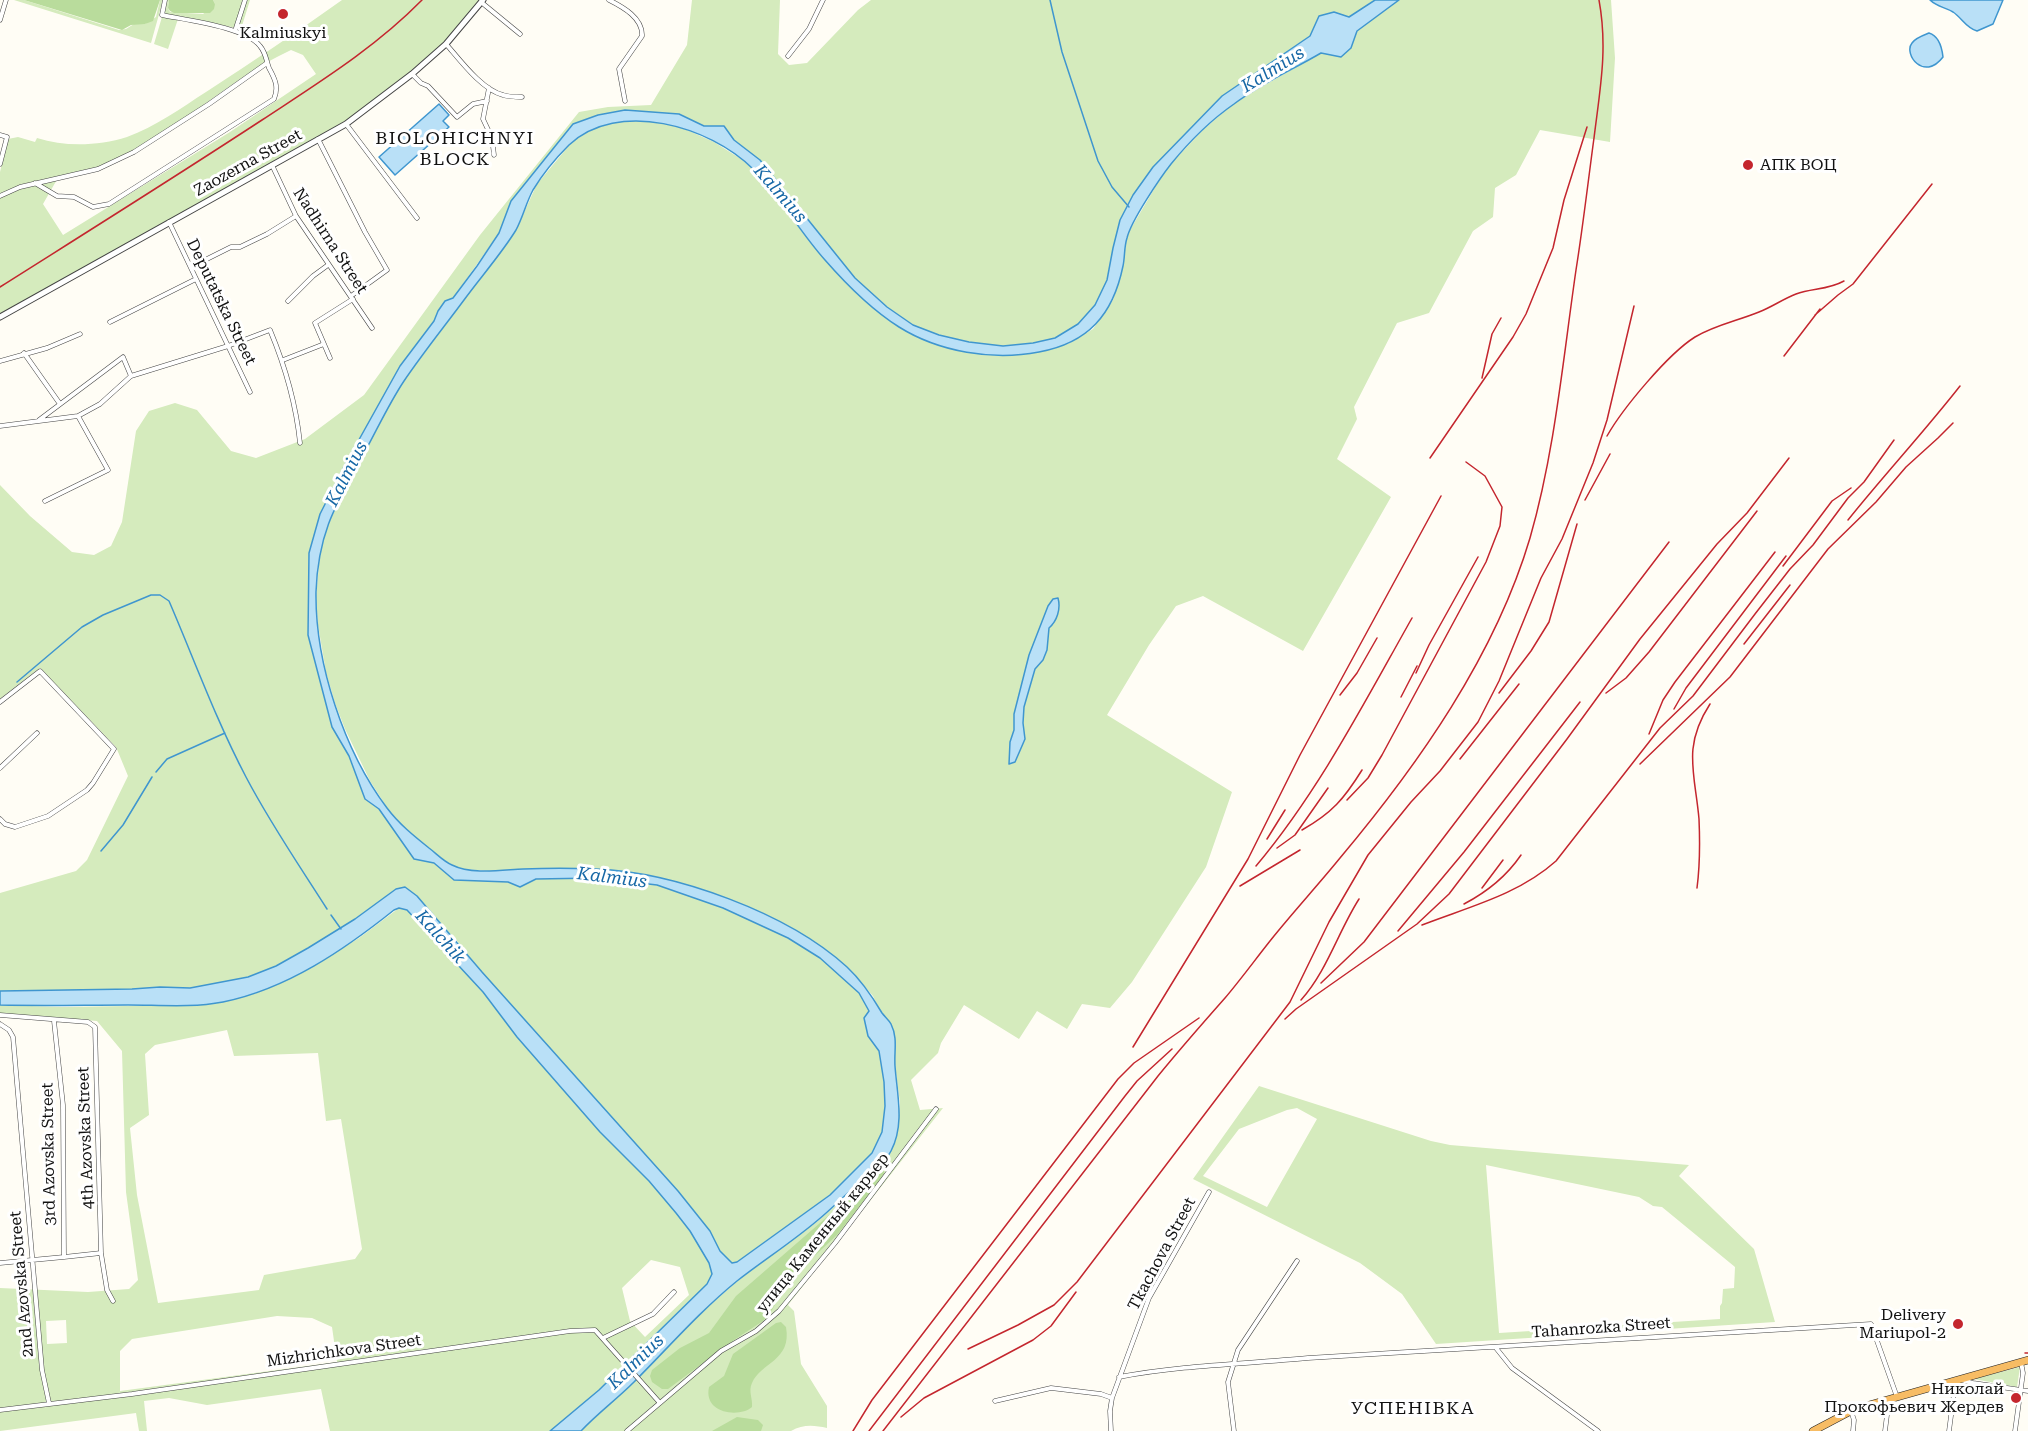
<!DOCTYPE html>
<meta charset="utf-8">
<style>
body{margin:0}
canvas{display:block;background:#fffdf5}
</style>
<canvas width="2028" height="1431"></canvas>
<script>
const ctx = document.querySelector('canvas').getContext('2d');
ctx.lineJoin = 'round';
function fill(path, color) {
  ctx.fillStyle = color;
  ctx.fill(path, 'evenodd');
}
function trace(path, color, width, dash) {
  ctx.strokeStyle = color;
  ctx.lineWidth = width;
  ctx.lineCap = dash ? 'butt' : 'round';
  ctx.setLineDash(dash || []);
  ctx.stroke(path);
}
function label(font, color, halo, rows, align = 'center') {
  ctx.font = font + ' "Roboto Serif",serif';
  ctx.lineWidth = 6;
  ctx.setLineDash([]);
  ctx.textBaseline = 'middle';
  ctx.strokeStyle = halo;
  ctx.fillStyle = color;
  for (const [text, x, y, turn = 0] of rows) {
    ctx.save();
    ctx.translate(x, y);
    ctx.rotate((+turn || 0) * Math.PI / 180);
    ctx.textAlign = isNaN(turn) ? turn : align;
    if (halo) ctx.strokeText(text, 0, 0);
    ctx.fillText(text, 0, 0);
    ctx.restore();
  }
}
const green = new Path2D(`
 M14,0H24L119,30L126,29L134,24H145L156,17L160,0H163L151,43Z
 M167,0H169L168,8L170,12L203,14L215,4L213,0H250L241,29L179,16L168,49L154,44Z
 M342,0H483L446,44L346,124L0,317V172L8,139L18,137L35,142L37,138C65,147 98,146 127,137C155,127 181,108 206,92C252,62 297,32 342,0ZM291,50L303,55L316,74L230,132L63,235L43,204L59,176C72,173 87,172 99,167C170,141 223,81 291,50Z
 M692,0H780L778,54L789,65L807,63L858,10L871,0H1375L1349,17L1334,12L1319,16L1310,36L1222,96L1153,167L1113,248L1107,280L1095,305L1078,324L1055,338L1033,343L1003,346L969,342L939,335L913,325L887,307L855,278L760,160L734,140L724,126H704L679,114L598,115L511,201L499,233L453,298C442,302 438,310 434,321L346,463L320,514L309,553L308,635L332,727L349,756L365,799L379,809L414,859L434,863L454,880L508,882L520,887L536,879L597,878L657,885L723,908L788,938L820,958L859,993L869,1011L864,1018L868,1036L879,1051L884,1082L885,1106L882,1132L872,1153L830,1195L737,1262L732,1263L720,1251L710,1231L678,1191L482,972L456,940L396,889L355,919L308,948L276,966L248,977L190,988L160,987L132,989L0,991V893L76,871L87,860L128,776L116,747L40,668L0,699V485L30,516L72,552L94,555L111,546L122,522L136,431L149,411L175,403L197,410L231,451L256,458L305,439L364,395L480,235L579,112L608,107L651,105L687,45Z
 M1399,0H1611L1615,58L1610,142L1540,130L1516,175L1495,188L1493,217L1473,231L1429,313L1397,323L1354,407L1357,419L1337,459L1391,497L1303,651L1203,596L1176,606L1149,645L1107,715L1232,792L1206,867L1132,982L1110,1008L1082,1004L1067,1029L1037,1011L1019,1039L964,1005L941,1043L938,1053L911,1080L920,1110L943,1108L788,1305L794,1311L801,1364L827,1406V1428C814,1425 803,1424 791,1431H581L633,1383L703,1311L740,1279L818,1221L880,1167L898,1126L900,1103L894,1057L896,1044L873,996L853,973L818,945L781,923L747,906L698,888L593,868L492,871L461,869L451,865L411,835L388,809L370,781L345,729L335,703L326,672L318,625L316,597L321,543L334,509L400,386L516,230L537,184L572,142L593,129L623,120L661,122L687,130L714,142L741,159L757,172L768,188L867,302L961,351L1068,344L1093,329L1113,300L1123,266L1127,235L1166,169L1202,131L1235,102L1321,53L1341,57L1351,48L1357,31Z
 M399,908L407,910L483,992L517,1037L600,1132L649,1181L676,1213L690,1231L709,1263L712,1274L707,1284L599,1390L550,1431H330L321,1389L207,1405L169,1398L144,1401L147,1431H139L136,1413L0,1431V1288L88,1292L129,1289L138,1280L126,1192L122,1051L97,1021L0,1013V1005L62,1007L193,1005L222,1002L257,993L308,969L359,938ZM227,1030L234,1056L318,1053L326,1121L341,1119L362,1249L355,1259L264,1275L259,1290L158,1303L137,1195L130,1128L149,1115L145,1054L155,1045ZM651,1260L680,1267L689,1295L645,1337L630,1321L622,1288ZM277,1316L312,1318L332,1327L337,1362L120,1391V1351L132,1339ZM66,1320L67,1343L47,1344L46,1321Z
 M1259,1086L1431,1141L1450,1145L1689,1165L1679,1176L1754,1249L1775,1322L1436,1344L1402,1294L1360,1263L1193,1179ZM1297,1108L1317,1119L1267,1207L1203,1176L1239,1129L1287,1110ZM1486,1165L1639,1197L1653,1206L1662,1207L1735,1267L1734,1288L1723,1289L1722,1303L1720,1306V1319L1499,1333Z
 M2020,1367L2017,1387L1974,1379Z`);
const forest = new Path2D(`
 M24,0H160L153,21L145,24L131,25L122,30Z
 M169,0H213L215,4L214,9L210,13H174L170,11L168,8Z
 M881,1170H884V1175L837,1235L791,1278L772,1310L763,1321L734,1340L668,1389H662L652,1382L650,1376L652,1370L680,1348L709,1333L736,1296Z
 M781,1322L786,1327C792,1361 761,1362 752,1383C748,1391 753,1399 752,1407C740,1418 703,1414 709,1387L724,1376L733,1354L776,1323Z
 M737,1417L758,1420L763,1425L761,1431H712Z`);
const water = new Path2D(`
 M1375,0H1399L1357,31L1351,48L1341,57L1321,53C1292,70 1260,84 1234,104C1211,120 1189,142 1171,164C1160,178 1131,221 1127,238C1124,247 1125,257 1123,266C1113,315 1088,343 1039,352C993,361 939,352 899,327C872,310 846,284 825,260C799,231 780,196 753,169C710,126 618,99 569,145C556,158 542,175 533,190C526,203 523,217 516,230C502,253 480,278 464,300C444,327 423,353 404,381C388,405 376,432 362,457C335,506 318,534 316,592C315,663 344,751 387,808C399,824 414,836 429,848C437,854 443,861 452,865C472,875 502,870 523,869C547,868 572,868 596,869C675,872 788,913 847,967C862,981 872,996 882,1013C885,1017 889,1020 891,1024C898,1038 894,1051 895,1066C897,1094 905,1124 891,1151C882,1168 865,1179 850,1191C839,1201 829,1211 818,1220C792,1242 764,1260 737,1281C699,1312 668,1348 634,1382C617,1399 598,1413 581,1431H550L599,1390L707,1284L712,1274L709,1263L690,1231L676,1213L649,1181L600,1132L517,1037L483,992L407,910L399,908L394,910C344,950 287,989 223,1002C192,1008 159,1005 128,1005C85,1005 43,1006 0,1005V991L132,989L160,987L190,988L248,977L276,966L308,948L355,919L396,889L405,887L417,896L482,972L678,1191L710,1231L720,1251L732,1263L737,1262L830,1195L872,1153L882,1132L885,1106L884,1082L879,1051L868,1036L864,1018L869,1011L859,993L820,958L788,938L723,908L657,885L597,878L536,879L520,887L508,882L454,880L434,863L414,859L379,809L365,799L349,756L332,727L308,635L309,553L320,514L346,463L400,366L434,321L438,311L445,301L453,298L477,266L499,233L511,201L573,124L598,115L625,110L679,114L704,126H724L734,140L760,160L855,278L887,307L913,325L939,335L969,342L1003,346L1033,343L1055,338L1078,324L1095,305L1107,280L1113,248L1120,220L1133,195L1153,167L1222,96L1310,36L1319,16L1334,12L1349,17Z
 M1930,0H2003L1993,24L1977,31C1966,28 1962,18 1953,12C1945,7 1937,7 1930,0Z
 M1929,33C1939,36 1942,48 1943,57C1924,82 1903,54 1912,43C1915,38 1924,35 1929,33Z
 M439,104L449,115L443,121L449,127L395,175L379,157Z
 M1058,598C1061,609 1057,621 1049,628L1047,650L1043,660L1035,669L1024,707L1023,723L1025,739L1015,762L1009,764L1010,742L1014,730V714L1029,655L1048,606L1053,599Z`);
const stream = new Path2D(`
 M1050,0L1062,52L1098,161L1112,187L1129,207
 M17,682L82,627L103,615L151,595H160L169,601C194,659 216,720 246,777C270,823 299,865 327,909
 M156,772L167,759L225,733
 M101,851L123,825L152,777
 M331,915L341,929`);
const minor = new Path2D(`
 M609,0C623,7 643,18 642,36L619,69L625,101
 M481,2L520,34
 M0,20L6,0
 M235,31L245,0
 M446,44C460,60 482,90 503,95C509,97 516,97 522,97
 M788,56L809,29L823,0
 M412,74L421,83L428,86L457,117L473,104L487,101
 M489,88L483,119L492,138L494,155
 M346,124L417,218
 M0,135L7,137L0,164
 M318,139L365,232L387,270L351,296
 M272,165L296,216L372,328
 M35,183L57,196L74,197L93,207L109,204L274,99C279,87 275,79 269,68C266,60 266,53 260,46C245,27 186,20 162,15L165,0
 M0,196L20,187L98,169L134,152L209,104L267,63
 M169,222L250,392
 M191,267L231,247H240L267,234L296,216
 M288,301L313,276L328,265
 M110,322L196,279
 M24,353L60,404
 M330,358L315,323L353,299
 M283,360L324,344
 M0,361L47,348L80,334
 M39,420L123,357L131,376
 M0,426L78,416L100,404L131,376L228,346L270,330C285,366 296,404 300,443
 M45,501L108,470L78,416
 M0,702L40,671L114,749L93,783L87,790L48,816L15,827L5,824L0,819
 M0,768L37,733
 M0,1015L88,1022L95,1027L101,1253
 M0,1024L9,1030L13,1037L42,1370L49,1403
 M64,1257L101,1253L107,1290L113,1301
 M0,1263L64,1257L63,1105L54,1021
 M603,1338L653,1314L674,1292
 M1496,1348L1512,1368L1598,1431
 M1119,1377C1182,1365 1245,1364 1308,1358L1871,1324L1897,1397
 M1961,1380L1973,1383L2028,1391
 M995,1401L1051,1388L1101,1394L1112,1398
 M0,1410L132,1394L570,1331L595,1330L660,1403
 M1851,1411L1854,1420L1853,1431
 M627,1431L721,1351L756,1331L779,1311L835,1243L936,1109
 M1111,1431L1110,1411L1112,1398L1149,1298L1209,1192
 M1234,1431L1228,1382L1238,1350L1297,1261
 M1885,1431L1889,1399
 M1949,1431L1954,1393L1952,1382
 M2015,1431L2023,1373L2021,1362`);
const tertiary = new Path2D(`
 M0,317L346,124L412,74L446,44L483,0`);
const trunk = new Path2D(`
 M1813,1431L1851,1411L1869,1405L2028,1360`);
const tram = new Path2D(`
 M2025,1353H2028`);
const rail = new Path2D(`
 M0,287C87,232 175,177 262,120C318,83 375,48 422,0
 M1815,315L1838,295L1853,284L1932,184
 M1784,356L1820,309
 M1482,378L1492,334L1501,318
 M1607,436C1623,408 1668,354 1695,337C1715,325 1737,321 1759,312C1772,307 1783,299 1796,294C1812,288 1828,290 1844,281
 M1430,458L1513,337L1526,314L1553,248L1564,200L1587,127
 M1585,500L1610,454
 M1848,520C1884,475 1924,432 1960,386
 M1783,566L1832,501L1851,488
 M1744,644L1790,585
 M1416,673L1429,645L1478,557
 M1499,693L1531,651L1549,622L1577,524
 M1606,693L1626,678L1649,652L1757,511
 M1340,695L1357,673L1377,638
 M1401,697L1417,666
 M1674,709L1686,688L1786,556
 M1649,734L1663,700L1675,682L1775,552
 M1460,759L1519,684
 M1640,764L1730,677L1828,549L1876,502L1906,467L1938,438L1953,423
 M1347,800L1368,778L1382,755L1486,562L1500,526L1502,507L1485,476L1466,462
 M1302,830C1332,813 1344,799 1362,770
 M1267,839L1285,810
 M1277,848L1295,835L1328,788
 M1256,866C1319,791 1364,703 1412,618
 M1240,886L1300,850
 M1482,888L1503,860
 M1697,888C1700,865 1700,842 1699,819C1695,773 1682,747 1710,704
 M1464,904C1487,892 1506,877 1521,855
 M1422,925C1468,907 1518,895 1556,861L1660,728L1693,696L1755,614L1790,569L1813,545L1848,498L1864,482L1894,440
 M1398,931L1464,852L1580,702
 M1321,983L1364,942L1669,542
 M1301,1000C1327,971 1338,932 1359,899
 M1285,1019L1296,1009L1417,924L1449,894L1567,739L1640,639L1717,544L1747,513L1789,458
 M1133,1047L1248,859L1300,755L1441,496
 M968,1349L1018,1325L1054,1305L1077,1282L1290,1002L1329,922L1368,855L1411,802L1440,771L1478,722L1499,681L1541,578L1562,539L1593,463L1607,420L1634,306
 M901,1417L924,1398L1033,1340L1051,1326L1076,1292
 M853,1431L872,1400L1118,1079L1134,1063L1199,1018
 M869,1431L1125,1096L1137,1081L1172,1049
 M883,1431L1158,1076C1180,1049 1202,1024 1225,998C1242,978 1257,957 1274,936C1295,910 1318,885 1340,858C1418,765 1495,656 1530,538C1555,451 1563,359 1576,270C1583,226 1588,182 1594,138C1600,89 1608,49 1599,0`);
const markers = [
 [283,14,6,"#c4262e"],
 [1748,165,6,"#c4262e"],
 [1958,1324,6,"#c4262e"],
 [2016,1398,6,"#c4262e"]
];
const poiNames = [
 ["Kalmiuskyi",283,33,"center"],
 ["АПК ВОЦ",1760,165,"left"],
 ["Delivery",1946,1315],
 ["Mariupol-2",1946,1333],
 ["Николай",2004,1389],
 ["Прокофьевич Жердев",2004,1407]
];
const streetNames = [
 ["Zaozerna Street",248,163,-29],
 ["Nadhirna Street",330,241,57],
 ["Deputatska Street",221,302,64],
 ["4th Azovska Street",86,1138,-92],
 ["3rd Azovska Street",49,1154,-91],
 ["улица Каменный карьер",823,1233,-51],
 ["Tkachova Street",1162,1254,-62],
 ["2nd Azovska Street",22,1284,-95],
 ["Tahanrozka Street",1601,1328,-4],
 ["Mizhrichkova Street",344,1351,-8]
];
const waterNames = [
 ["Kalmius",1273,70,-32],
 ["Kalmius",780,194,49],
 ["Kalmius",347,474,-63],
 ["Kalmius",612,878,7],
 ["Kalchik",440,937,48],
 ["Kalmius",636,1362,-44]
];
const neighbourhoodNames = [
 ["BIOLOHICHNYI",455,139],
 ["BLOCK",455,160],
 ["УСПЕНІВКА",1413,1409]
];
fill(green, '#d5ebbd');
fill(forest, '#b9dc9c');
fill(water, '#b9e0f7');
trace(water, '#3f96cf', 1.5);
trace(stream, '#3f96cf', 1.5);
trace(minor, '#444', 5);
trace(tertiary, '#444', 7);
trace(trunk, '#222', 8);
trace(minor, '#fff', 4);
trace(tertiary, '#fff', 5);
trace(trunk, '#f7bc64', 7);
trace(tram, '#c4262e', 1.5);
trace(rail, '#c4262e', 1.5);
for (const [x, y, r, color] of markers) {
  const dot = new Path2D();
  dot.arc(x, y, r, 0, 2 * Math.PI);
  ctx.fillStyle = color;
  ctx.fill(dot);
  trace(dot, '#fff', 2);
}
label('16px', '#111', '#fff', poiNames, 'right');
label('16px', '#111', '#fff', streetNames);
label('italic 18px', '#1768a6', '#fff', waterNames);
ctx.letterSpacing = '1.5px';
label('18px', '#111', '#fff', neighbourhoodNames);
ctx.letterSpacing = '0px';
</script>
